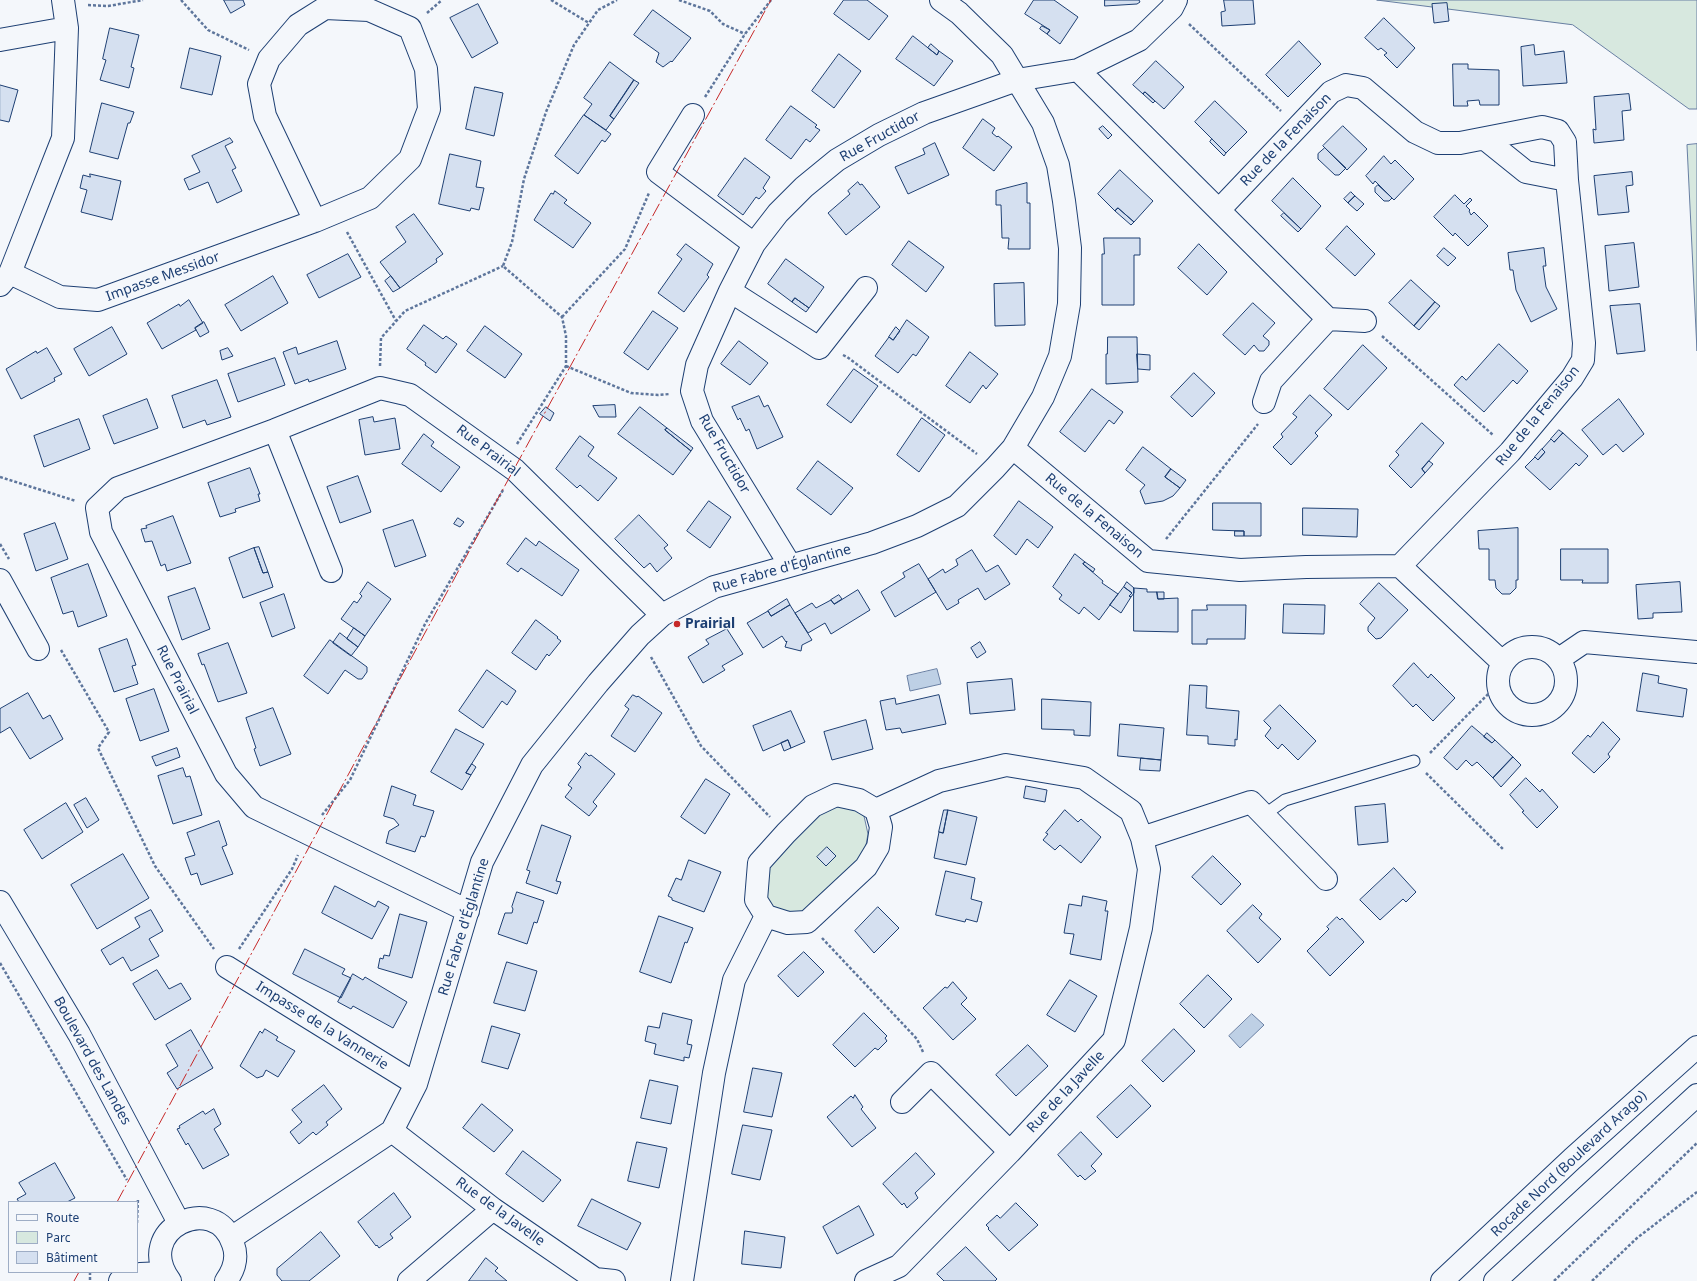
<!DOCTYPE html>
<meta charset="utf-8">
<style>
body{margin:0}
#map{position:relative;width:1697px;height:1281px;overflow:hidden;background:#f4f7fb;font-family:"Noto Sans",sans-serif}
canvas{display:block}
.legend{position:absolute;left:8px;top:1201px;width:130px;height:72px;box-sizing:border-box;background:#f4f7fb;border:1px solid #9eadc5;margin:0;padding:5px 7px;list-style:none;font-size:12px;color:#1d3f73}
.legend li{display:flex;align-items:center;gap:8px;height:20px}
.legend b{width:20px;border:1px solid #9eadc5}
</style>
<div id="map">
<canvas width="1697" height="1281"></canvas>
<ul class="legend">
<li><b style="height:5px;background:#f4f7fb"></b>Route</li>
<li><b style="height:11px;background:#d7e8df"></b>Parc</li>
<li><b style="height:11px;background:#d5e0f0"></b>Bâtiment</li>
</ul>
</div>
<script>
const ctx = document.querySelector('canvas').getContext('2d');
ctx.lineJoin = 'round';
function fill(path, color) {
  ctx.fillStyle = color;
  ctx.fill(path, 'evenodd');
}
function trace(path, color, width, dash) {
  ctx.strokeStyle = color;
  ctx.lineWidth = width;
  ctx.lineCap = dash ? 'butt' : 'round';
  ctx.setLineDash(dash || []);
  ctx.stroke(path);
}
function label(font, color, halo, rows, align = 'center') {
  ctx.font = font + ' "Noto Sans",sans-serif';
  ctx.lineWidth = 3;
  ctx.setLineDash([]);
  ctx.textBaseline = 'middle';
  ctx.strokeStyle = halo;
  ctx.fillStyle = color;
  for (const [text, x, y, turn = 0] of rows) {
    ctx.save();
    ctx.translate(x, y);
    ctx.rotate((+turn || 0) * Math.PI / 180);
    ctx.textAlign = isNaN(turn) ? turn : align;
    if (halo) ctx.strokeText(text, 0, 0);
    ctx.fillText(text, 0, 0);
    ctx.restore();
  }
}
const green = new Path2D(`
 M1377,0H1697V109H1689L1573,25Z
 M1697,144V351L1687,145Z
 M848,805L864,816L868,834L864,856L805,913L789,912L771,908L763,891V867L823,810Z`);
const water = new Path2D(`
 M937,669L941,684L910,691L907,676Z
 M1252,1014L1264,1025L1240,1048L1229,1036Z`);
const building = new Path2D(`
 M224,0H243L245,5L231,13Z
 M844,0H867L888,16L869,40L834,14Z
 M1034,0H1054L1078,17L1060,44L1047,34L1050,30L1025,14Z
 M1105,0H1139L1140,2L1137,4L1105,6Z
 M1224,0H1253L1255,24L1222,26L1221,12L1225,11Z
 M1447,3L1449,21L1434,23L1432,4Z
 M478,4L498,43L472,58L450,18Z
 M653,10L691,38L672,62L671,61L663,67L656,62L659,53L634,35Z
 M1384,18L1415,48L1397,68L1384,55L1387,53L1381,48L1378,50L1365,38Z
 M1042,26L1050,30L1047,34L1040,29Z
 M110,28L139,35L131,67L134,68L129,88L100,80L106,60L103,59Z
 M913,36L937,55L939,51L953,61L934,86L896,59Z
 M1299,41L1321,64L1288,97L1266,75Z
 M931,44L939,51L937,55L928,48Z
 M1534,45L1535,55L1564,51L1567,83L1523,86L1521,47Z
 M190,48L221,56L212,95L181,88Z
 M839,54L861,71L834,108L812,91Z
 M1156,61L1184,87L1164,109L1145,92L1143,94L1133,85Z
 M610,62L634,80L610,116L614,119L606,130L584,115L592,104L584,98Z
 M1453,64H1468V69L1499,70V105H1480L1479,100L1467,101L1468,106H1454Z
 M634,80L639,83L614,119L610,116Z
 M0,85L18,90L9,122L0,120Z
 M475,87L503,93L494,136L466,129Z
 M1145,92L1155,101L1153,103L1143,94Z
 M1629,94L1631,110L1622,111L1624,140L1594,143L1593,129L1596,130L1594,97Z
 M1215,101L1247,132L1226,153L1195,122Z
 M102,103L134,112L130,123H128L118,159L90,152Z
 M791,106L817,125L815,127L820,130L810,142L806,139L791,159L766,140Z
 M584,115L611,134L605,142L602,140L578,174L555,156Z
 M983,119L995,128L992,133L997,137L998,136L1012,147L994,171L963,148Z
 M1103,126L1112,135L1108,139L1099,129Z
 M1343,126L1367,149L1347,170L1323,146Z
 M230,138L233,142L225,146L236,168L232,170L242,191L217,203L208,182L189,190L184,179L200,172L192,156Z
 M1212,139L1226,153L1224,156L1210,142Z
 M935,143L949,175L908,194L895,167L925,154L923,149Z
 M1325,148L1346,168L1339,175H1335L1318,159V154Z
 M450,154L481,161L476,187L484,188L479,210L471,208L470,211L439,204Z
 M1384,156L1391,164L1395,160L1414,179L1394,200L1375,181L1373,184L1366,176Z
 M745,158L770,177L763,188L766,191L759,199L756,197L743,215L718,196Z
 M1120,170L1153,201L1134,222L1118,208L1115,211L1098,194Z
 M1632,172L1633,185L1626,186L1629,212L1598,215L1594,176Z
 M90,174L121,181L112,220L81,212L87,190L80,188L83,175L90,177Z
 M1293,178L1321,206L1301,229L1272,201Z
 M858,182L860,185L862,184L880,207L846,235L828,213L850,194L848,191Z
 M1027,183V203H1030V249H1008L1009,238H1002L1001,205H996V191Z
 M1378,185L1392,198L1389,201H1384L1375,192V188Z
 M555,191L567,200L564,203L591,223L573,248L534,220L551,193L553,194Z
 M1351,192L1355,196L1348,203L1344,199Z
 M1455,195L1464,204L1470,198L1472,200L1466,206L1470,210L1469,211L1471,215L1474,212L1488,226L1468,246L1455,233L1453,236L1434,217Z
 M1355,196L1364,204L1357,211L1348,203Z
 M1118,208L1134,222L1131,225L1115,211Z
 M1284,213L1301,229L1298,232L1281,216Z
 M414,214L443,254L436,259L437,262L400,288L380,262L406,242L396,227Z
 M1347,226L1375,254L1355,276L1326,249Z
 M1104,238H1140V255H1134V305H1102V254H1104Z
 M909,241L944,267L926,292L892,265Z
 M1634,243L1639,287L1609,291L1605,246Z
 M686,244L713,264L707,275L709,277L684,312L658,293L682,259L677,255Z
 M1199,244L1227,272L1207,295L1178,268Z
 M1444,248L1456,258L1448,266L1437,256Z
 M1544,248L1546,266H1543L1546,287L1557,309L1531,322L1516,290L1513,270H1510L1508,253Z
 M348,254L361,277L319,298L307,275Z
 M786,259L824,287L809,308L795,298L792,302L768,284Z
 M273,276L288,303L241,331L225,305Z
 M391,276L400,288L393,292L385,281Z
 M1411,280L1435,302L1414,326L1389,303Z
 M1024,283L1025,325L995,326L994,284Z
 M795,298L809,308L806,312L792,302Z
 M189,300L203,323L195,328L196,330L162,349L147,323L179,304L180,306Z
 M1435,302L1440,306L1419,330L1414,326Z
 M1253,303L1275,323L1263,336L1269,341V345L1264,351H1259L1254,345L1245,355L1223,335Z
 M1640,304L1645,351L1617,354L1610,306Z
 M653,311L678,328L648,370L624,353Z
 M907,320L929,337L916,356L913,354L898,373L875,356L889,337L893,340Z
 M204,322L209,332L200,337L195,328Z
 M424,325L443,339L446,336L457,344L436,373L425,365L426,363L407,349Z
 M485,326L522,354L505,378L467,351Z
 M112,327L127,354L89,376L74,349Z
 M896,327L900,331L893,340L889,337Z
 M1108,337H1137L1138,382L1106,384V354H1107Z
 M337,341L346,369L309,382L308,379L295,384L283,352L296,347L298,354Z
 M739,341L768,363L750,385L721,364Z
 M1499,344L1528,371L1517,384L1513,380L1484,412L1454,385L1462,376L1466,380Z
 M1363,345L1387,368L1348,410L1324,389Z
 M47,348L62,374L54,378L55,381L21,399L6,369L36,351L37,353Z
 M228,348L233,356L222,360L220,351Z
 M970,352L998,374L986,389L983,385L970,403L946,386Z
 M1137,354L1150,355V370L1138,369Z
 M275,358L285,385L238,402L228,374Z
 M854,369L878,386L851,423L827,405Z
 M1194,373L1215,393L1192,417L1171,397Z
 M217,380L231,417L207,425L205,420L183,428L172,396Z
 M1092,389L1123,412L1114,424L1109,420L1085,452L1060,432Z
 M1310,395L1332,415L1315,433L1318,436L1291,465L1273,447L1283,437L1281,434L1297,417L1293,414Z
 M759,396L764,407L768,405L783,437L757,449L749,429L746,431L740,418L738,420L732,407Z
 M147,399L158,428L114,444L103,416Z
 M1619,399L1644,434L1623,452L1616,444L1603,455L1582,430Z
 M615,405L616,417H599L593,406Z
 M546,407L554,413L550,421L540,414Z
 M640,407L667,428L665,430L691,451L673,475L618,434Z
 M373,417L374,422L395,418L400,449L365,455L359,420Z
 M922,418L945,435L919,472L897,455Z
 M79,419L90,449L44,467L34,436Z
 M1422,423L1444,443L1422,469L1425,473L1411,488L1389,466L1399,455L1396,452Z
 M667,428L693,448L691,451L665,430Z
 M1559,430L1563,433L1554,442L1551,439Z
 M1563,433L1588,456L1579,466L1576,463L1550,490L1525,467L1535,457L1538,460L1545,452L1542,449L1551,439L1554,442Z
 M424,434L434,442L431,446L460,467L441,492L402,464Z
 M580,436L594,447L588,456L617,478L598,501L580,485L577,488L556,469Z
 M1143,447L1171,469L1165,477L1180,488L1173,496L1163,501L1145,504L1140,491L1145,485L1126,470Z
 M1542,449L1545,452L1538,460L1535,457Z
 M818,461L853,488L831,515L797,489Z
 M1429,461L1433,464L1425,473L1422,469Z
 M250,468L260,494H258L260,501L235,509L236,512L220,517L208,483Z
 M1171,469L1186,480L1180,488L1165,477Z
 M358,476L371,512L340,523L327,487Z
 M709,501L731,517L710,548L687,531Z
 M1019,501L1053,527L1038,548L1027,539L1016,555L994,536Z
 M1213,503H1261V536H1244V531L1213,530Z
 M1303,508L1358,509L1357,537L1303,535Z
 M639,515L668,545L664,548L672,558L657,572L650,563L644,568L615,539Z
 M173,516L191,563L167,571L165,564L161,566L152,541L145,542L141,529L147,528L146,526Z
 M458,518L464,522L460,527L454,524Z
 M413,520L426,556L395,567L383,530Z
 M55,523L68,559L36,571L24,534Z
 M1518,528V580H1516V588L1510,594H1502L1496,588L1495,580H1489V549H1479L1478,531Z
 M1235,531H1244V536H1235Z
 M526,538L536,546L539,541L579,570L562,596L521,568L518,572L507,564Z
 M259,547L268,572L263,573L254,548Z
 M254,548L263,573L268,572L273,587L243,598L229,558Z
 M1561,549H1608V583H1582L1583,580H1561Z
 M972,550L986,572L998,565L1010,584L985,600L978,588L958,600L959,603L947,610L928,579L943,569L945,573L958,565L956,560Z
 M1075,554L1085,562L1083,564L1103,581L1102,583L1118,594L1099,620L1084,607L1079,614L1059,599L1062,595L1053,587Z
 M1085,562L1095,569L1093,572L1083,564Z
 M88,564L107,616L78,627L73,611L63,614L51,578Z
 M919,564L936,592L895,617L881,592L905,577L903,573Z
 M368,582L391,599L365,636L341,619L354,601L357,603L362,596L360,594Z
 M1127,582L1134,588V593L1131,597L1129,596L1132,593L1124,587Z
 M1680,582L1682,612L1653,613V618L1638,619L1636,585Z
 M1379,583L1408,610L1381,638L1376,639L1368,631V627L1375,618L1360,604Z
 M1124,587L1132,593L1129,596L1131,597L1121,613L1110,605Z
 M195,588L210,629L182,640L168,597Z
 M1134,588L1147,589V592H1157L1158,599L1178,598V632L1134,631Z
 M858,590L870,610L831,634L825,623L808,633L795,613L812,603L816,608L831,600L834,604Z
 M1157,592H1164V599H1158Z
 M284,594L295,628L272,637L260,603Z
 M839,595L842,599L834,604L831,600Z
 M787,599L790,605L771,616L768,611Z
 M1284,604L1325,605L1324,634L1283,633Z
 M790,605L812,640L802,645L801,651L785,647L787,641L786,642L782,636L763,648L747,623L768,611L771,616Z
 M1207,605H1246L1245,639H1207V644H1192V610H1207Z
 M536,620L558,637L557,638L561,641L549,656L547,654L536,670L512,653Z
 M354,628L365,636L358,647L347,639Z
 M727,629L743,654L722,666L725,670L703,683L688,657L709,644L706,640Z
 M340,633L358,647L351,656L333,643Z
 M127,639L136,665L132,666L138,684L114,692L99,649Z
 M330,640L367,667V672L362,679H358L345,670L328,694L304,676Z
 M980,642L986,652L977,658L971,648Z
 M228,643L247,693L218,702L204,664L202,665L198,654Z
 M1414,663L1428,678L1431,674L1455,698L1433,721L1416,704L1413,707L1393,686Z
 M487,670L516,691L507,705L502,701L483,728L459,711Z
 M1643,673L1659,676L1658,683L1687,689L1683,717L1637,711Z
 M1012,679L1015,710L970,714L967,683Z
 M1190,685L1207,686L1206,708L1239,711L1237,740L1235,739V746L1208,744V736L1187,735Z
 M154,689L169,731L140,741L126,699Z
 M28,693L43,719L50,715L63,739L30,759L10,727L0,733V709Z
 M633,695L637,697L638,696L662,713L635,752L611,736L629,709L625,706Z
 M939,695L946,724L902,733L900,728L886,730L880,701L895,698L896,704Z
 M1042,699L1091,702L1090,736L1074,735V730L1042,729Z
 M1280,705L1316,741L1298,760L1282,744L1278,749L1265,736L1271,728L1264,721Z
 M273,708L291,754L260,766L254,749L256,748L246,718Z
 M791,711L805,742L791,748L788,740L763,751L753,726Z
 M866,720L873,749L832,760L824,732Z
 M1603,722L1620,739L1608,754L1610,757L1594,773L1572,753L1588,735L1590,737Z
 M1120,724L1164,728L1161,760L1118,756Z
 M1472,726L1492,743L1495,740L1513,757L1493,778L1477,762L1472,766L1466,760L1457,770L1444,758Z
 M456,729L484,744L466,773L471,775L462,790L431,772Z
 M1487,733L1495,740L1492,743L1484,737Z
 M788,740L791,748L784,751L781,743Z
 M177,748L180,757L156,766L152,757Z
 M586,753L589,756L591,755L615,774L593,802L597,806L589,816L565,797L572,788L568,785L581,767L578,764Z
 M1513,757L1521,765L1501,787L1493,778Z
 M1141,758L1161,760L1160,771L1140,770Z
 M472,764L476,767L471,775L466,773Z
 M183,768L186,777L190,776L202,815L173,824L158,776Z
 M1526,778L1540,792L1542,789L1558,807L1537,828L1522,812L1524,811L1510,795Z
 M706,779L730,794L705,834L681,817Z
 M392,786L416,795L413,805L434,811L425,837L421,836L415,852L386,843L389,831L399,825L394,819L384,816Z
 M1026,786L1047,790L1045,802L1024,798Z
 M86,798L99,820L87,828L74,805Z
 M66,803L83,832L42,859L24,830Z
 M1385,804L1388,842L1358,845L1355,807Z
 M944,810H948L943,833L939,832Z
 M948,810L977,817L966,865L934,858L939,832L943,833Z
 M1065,810L1078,822L1081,819L1101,837L1081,863L1060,845L1055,850L1043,840L1048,834L1046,833Z
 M219,821L227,845L222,847L233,874L201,885L197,873L191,875L185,858L195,855L187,833Z
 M542,825L571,836L556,881L561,882L557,894L526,883L530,871L527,870Z
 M827,847L836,856L826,866L817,857Z
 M123,854L149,898L97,929L71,885Z
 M1213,856L1241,884L1221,905L1192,877Z
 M689,860L721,872L704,912L672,900V898L668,896L676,878L681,880Z
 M1394,868L1416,892L1406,902L1403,899L1380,920L1360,900Z
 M946,871L975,878L971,899L982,902L977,922L966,919L965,922L936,915Z
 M335,886L375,907L378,901L389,907L372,939L322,913Z
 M517,892L544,901L537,923L534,922L527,944L498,934L505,913H512L513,909L512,907Z
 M1083,896L1107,901L1105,911H1108L1101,960L1070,954L1074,934L1064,933L1069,904L1081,906Z
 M1253,905L1262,914L1259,918L1281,939L1258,963L1227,931Z
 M878,907L899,928L874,953L855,931Z
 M151,910L163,931L149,939L159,956L131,971L123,957L110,965L101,950L140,927L135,918Z
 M400,914L427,922L412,978L378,968L380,958L383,959L384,955L389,956Z
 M659,916L693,928L687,943L685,942L671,983L640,972Z
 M1337,917L1340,920L1342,918L1364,942L1330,976L1307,951L1329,929L1327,927Z
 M305,949L345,969L342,974L351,978L341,998L293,974Z
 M804,952L824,972L798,997L778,976Z
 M507,962L537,971L525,1011L494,1003Z
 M157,970L169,989L181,983L191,999L155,1020L133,984Z
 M353,974L363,980L365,977L407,1002L393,1028L353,1006L351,1009L338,1002Z
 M1208,975L1232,999L1204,1028L1180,1004Z
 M1070,980L1097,996L1075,1032L1047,1015Z
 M953,982L967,998L961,1004L976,1019L953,1040L923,1008L945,987L947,988Z
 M663,1013L692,1020L687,1044L692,1045L689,1058L684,1057V1061L654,1054L656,1044L645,1041L648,1026L659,1028Z
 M864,1013L887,1036L885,1038L887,1041L878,1050L875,1048L855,1067L833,1045Z
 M492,1026L520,1034L508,1069L482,1062Z
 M265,1029L278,1037L276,1040L295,1051L278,1077L266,1070L263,1076L257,1078L240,1066L260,1031L262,1033Z
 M1174,1029L1195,1051L1163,1082L1142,1061Z
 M191,1030L213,1068L177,1089L167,1073L178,1066L166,1045Z
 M1028,1045L1048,1066L1016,1096L996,1075Z
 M753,1068L782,1073L772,1117L744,1112Z
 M650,1080L678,1086L671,1124L641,1118Z
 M324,1085L342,1109L326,1122L328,1125L316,1135L313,1132L299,1144L290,1132L302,1122L292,1110Z
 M1131,1085L1151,1106L1117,1138L1097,1117Z
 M855,1095L863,1107L861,1109L876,1128L852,1147L827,1117L851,1096L853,1098Z
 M482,1104L513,1130L494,1152L463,1128Z
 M214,1109L221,1124L214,1129L229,1155L203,1169L188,1143L186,1145L177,1129L180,1128L179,1126L203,1111L205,1114Z
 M743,1125L772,1130L760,1180L732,1174Z
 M1081,1132L1102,1154L1091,1166L1096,1171L1085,1180L1080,1175L1078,1177L1058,1155Z
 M637,1142L667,1148L659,1188L628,1181Z
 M523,1151L561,1180L543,1202L506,1174Z
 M916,1153L935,1174L915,1193L918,1198L907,1208L904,1203L902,1205L883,1184Z
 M55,1163L75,1198L67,1202H19L17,1199L26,1194L19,1183Z
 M394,1193L411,1217L390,1234L393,1238L379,1248L377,1245L376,1246L358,1222Z
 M592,1199L641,1223L627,1250L578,1226Z
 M1016,1203L1038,1225L1009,1251L988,1229L989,1228L986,1225L997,1215L1000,1218Z
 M859,1206L874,1235L837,1254L823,1227Z
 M745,1231L785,1237L781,1268L742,1264Z
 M321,1232L340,1256L309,1281H282L277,1275V1269Z
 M966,1247L997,1279L995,1281H944L937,1274Z
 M486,1258L498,1268L495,1271L507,1281H469Z`);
const path = new Path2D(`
 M181,0L208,30L249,50
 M551,0L589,23
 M679,0L710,11L723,24L745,34
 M88,5L108,6L143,0
 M427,13L442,0
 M1189,24L1281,111
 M705,97L745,34L771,0
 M347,232L396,321
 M562,317L625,249L649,193
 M1382,336L1493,435
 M843,355L847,357L977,454
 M380,366L381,338L405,311L503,266
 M566,366L631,393L658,395L670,394
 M517,444L566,366V336L562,317L503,266L512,242L524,179L546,112L574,45L598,10L617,0
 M0,477L76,501
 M1166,539L1258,424
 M0,544L9,559
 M61,650L109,732L98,748L155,866L214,949
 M651,657L701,746L770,817
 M1430,753L1497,685
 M1426,773L1504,850
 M322,815L350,780L425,624L503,490
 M822,938L917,1039L923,1052
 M239,949L292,869L298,855
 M0,963L127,1180
 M137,1223L138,1198
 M90,1272V1281
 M1554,1281L1697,1143
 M1592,1281L1637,1238L1697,1192`);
const service = new Path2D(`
 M1264,815L1285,800L1414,761`);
const minor = new Path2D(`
 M0,40L67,28
 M1078,70L1328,319L1271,381L1264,402
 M693,115L658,172L754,244
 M1485,139L1526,172L1567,180
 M10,273L60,297L98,300L315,221L370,198L410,159L429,109L426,69L410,28L369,10L325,8L298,25L269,59L259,84L265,116L315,221
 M0,285L10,273L63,138L67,28L63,0
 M730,291L819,348L866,288
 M1328,319L1365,321
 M275,430L331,571
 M1013,448L1148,561L1240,570L1306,567L1400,566L1510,452L1572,378L1583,360L1584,343L1567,180L1565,142L1558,131L1542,127L1460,143H1438L1415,132L1363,88L1346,85L1331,92L1219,210
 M790,565L702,421L692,391L697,365L730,291L754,244L778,213L804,187L837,160L879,135L924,113L1017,80L1078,70L1139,40L1172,8L1176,0
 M1400,566L1503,663
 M0,580L38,649
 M1498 681a34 34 0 1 1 68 0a34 34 0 1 1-68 0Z
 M1559,659L1584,642L1697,652
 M836,795L859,800L876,810L881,827L878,847L866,867L807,922L788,923L766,916L756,900L759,863L786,833L813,806Z
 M1142,838L1251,802L1326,879
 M468,911L254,807L226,774L101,532L97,508L118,488L275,430L380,388L410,395L515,470L662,615
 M227,967L416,1084
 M902,1102L931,1073L1010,1152
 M392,1131L493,1209L595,1279L614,1281
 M231,1238L392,1131L416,1084L482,862L532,765L598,683L640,635L662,615L714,587L872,543L917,526L957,506L995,468L1013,448L1043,397L1060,356L1069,304L1070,248L1064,201L1058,165L1043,123L1002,55L959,13L941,0
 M120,1281L140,1274L164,1273
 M409,1281L493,1209
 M682,1281L714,1073L734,980L766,916
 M866,1281L899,1266L1010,1152L1114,1040L1141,928L1149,869L1142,838L1131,811L1084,778L1006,765L939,781L876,810`);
const tertiary = new Path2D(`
 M0,902L79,1034L179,1223
 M170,1281C132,1230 215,1190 233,1244C238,1257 234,1270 226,1281`);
const primary = new Path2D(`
 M1442,1281L1572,1159L1697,1047
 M1495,1281L1697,1095`);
const power = new Path2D(`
 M117,1202L479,533L771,0
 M74,1281L79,1272`);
const markers = [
 [677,624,4,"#c62828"]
];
const streetNames = [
 ["Rue Fructidor",880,137,-29],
 ["Rue de la Fenaison",1286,140,-46],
 ["Impasse Messidor",163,277,-20],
 ["Rue de la Fenaison",1538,416,-51],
 ["Rue Prairial",488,451,37],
 ["Rue Fructidor",724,454,60],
 ["Rue de la Fenaison",1094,516,40],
 ["Rue Fabre d'Églantine",782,569,-16],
 ["Rue Prairial",177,680,63],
 ["Rue Fabre d'Églantine",464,927,-73],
 ["Impasse de la Vannerie",322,1026,32],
 ["Boulevard des Landes",92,1061,61],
 ["Rue de la Javelle",1066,1092,-47],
 ["Rocade Nord (Boulevard Arago)",1569,1164,-43],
 ["Rue de la Javelle",500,1212,36]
];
const poiNames = [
 ["Prairial",685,624]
];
fill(green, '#d7e8df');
trace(green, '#687fa3', 1);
fill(water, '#bed0e5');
trace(water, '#687fa3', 1);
fill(building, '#d5e0f0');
trace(building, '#1d3f73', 1);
trace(service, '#1d3f73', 13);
trace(minor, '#1d3f73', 24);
trace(tertiary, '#1d3f73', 24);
trace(primary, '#1d3f73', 24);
trace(path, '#5e769c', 2.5, [3, 2]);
trace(service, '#f4f7fb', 11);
trace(minor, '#f4f7fb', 22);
trace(tertiary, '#f4f7fb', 22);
trace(primary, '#f4f7fb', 22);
trace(power, '#c62828', 1, [14, 3, 2, 3]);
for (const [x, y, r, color] of markers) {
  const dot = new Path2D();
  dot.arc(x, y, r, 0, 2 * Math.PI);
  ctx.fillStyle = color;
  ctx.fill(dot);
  trace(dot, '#f4f7fb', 1.5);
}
label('14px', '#1d3f73', '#f4f7fb', streetNames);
label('bold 14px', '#1d3f73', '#f4f7fb', poiNames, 'left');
</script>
